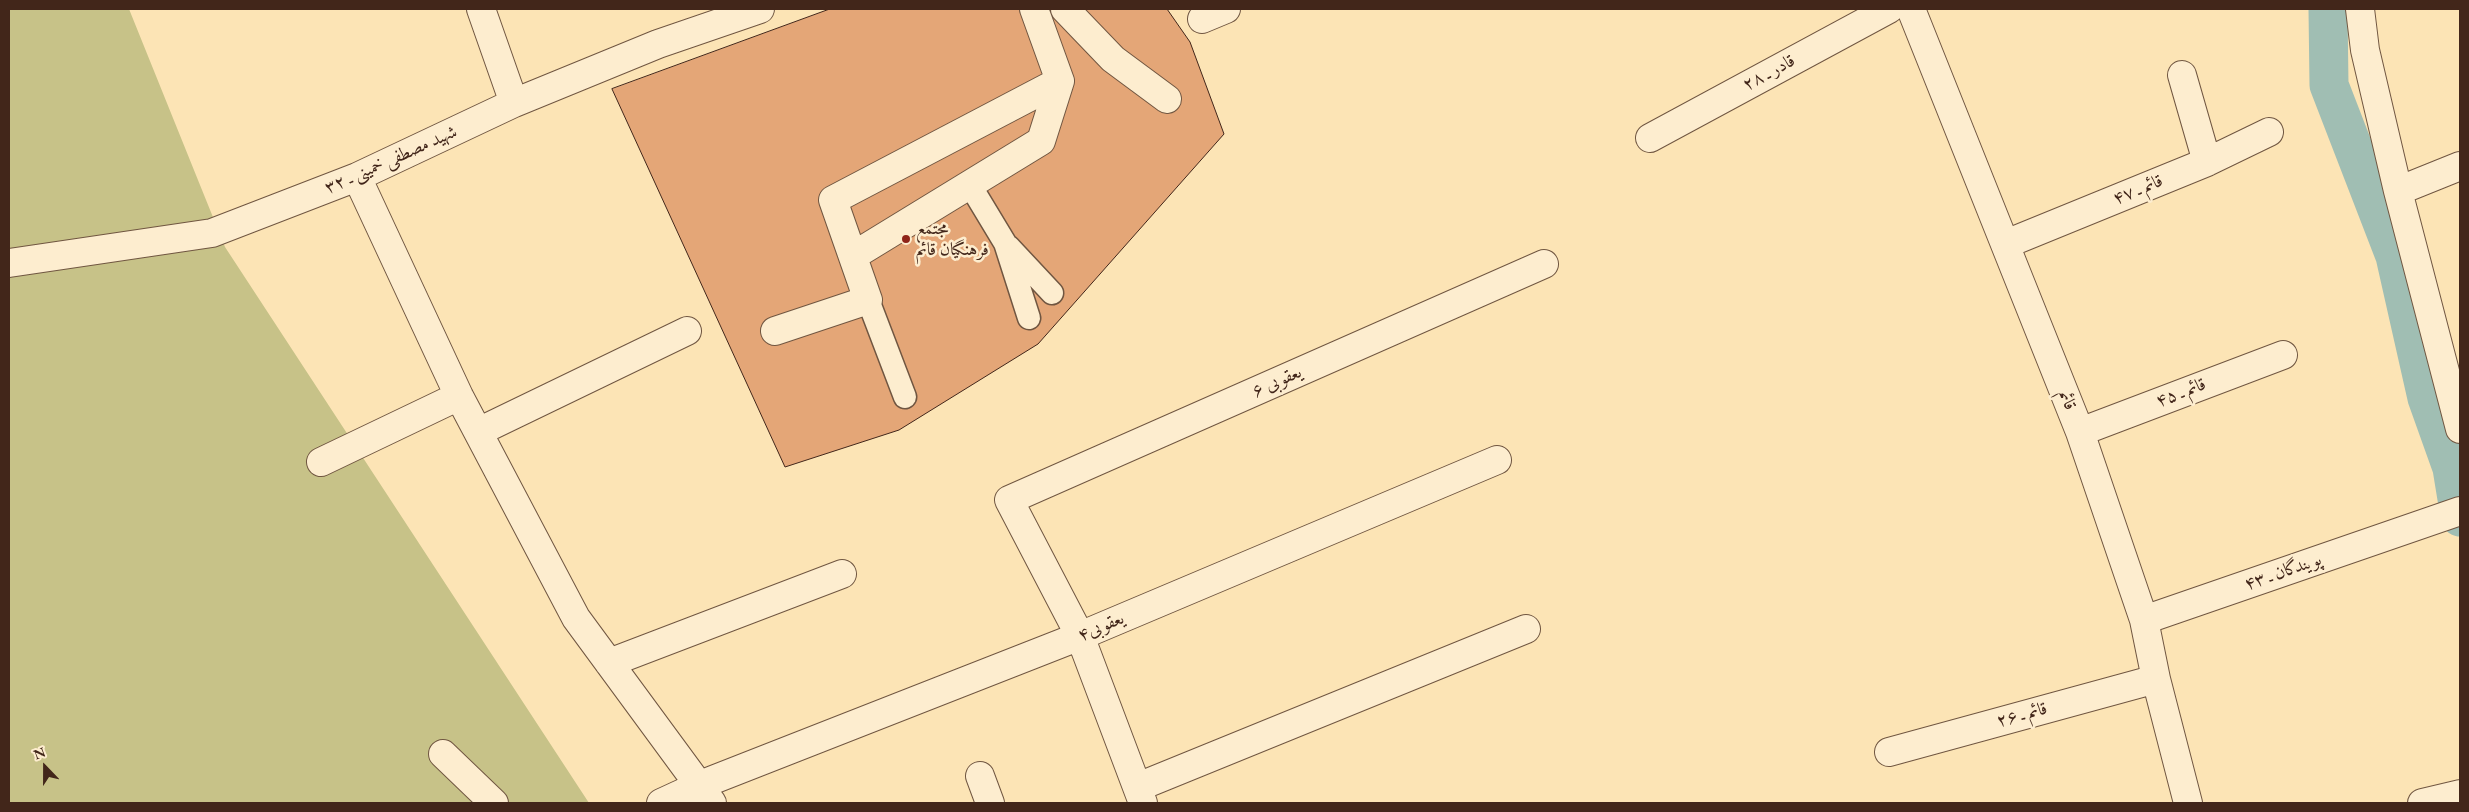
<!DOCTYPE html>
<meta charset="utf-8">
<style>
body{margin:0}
#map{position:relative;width:2469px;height:812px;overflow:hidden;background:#fce4b5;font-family:"EB Garamond",serif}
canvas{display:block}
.frame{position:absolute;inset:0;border:10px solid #42261a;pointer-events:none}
.north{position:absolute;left:20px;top:742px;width:50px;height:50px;-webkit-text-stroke:4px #fdedcf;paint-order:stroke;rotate:338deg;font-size:14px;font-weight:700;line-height:20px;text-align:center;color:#42261a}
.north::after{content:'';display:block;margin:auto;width:18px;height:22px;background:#42261a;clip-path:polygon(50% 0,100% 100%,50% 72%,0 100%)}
</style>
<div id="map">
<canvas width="2469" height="812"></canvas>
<div class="frame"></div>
<div class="north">N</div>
</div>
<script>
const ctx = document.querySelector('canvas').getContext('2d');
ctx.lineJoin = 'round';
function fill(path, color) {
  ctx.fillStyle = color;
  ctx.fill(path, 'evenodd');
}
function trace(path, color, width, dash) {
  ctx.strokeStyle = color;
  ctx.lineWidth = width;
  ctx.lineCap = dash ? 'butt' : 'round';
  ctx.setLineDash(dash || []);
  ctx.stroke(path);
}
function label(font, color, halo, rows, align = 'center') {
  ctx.font = font + ' "EB Garamond",Amiri,serif';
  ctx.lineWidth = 5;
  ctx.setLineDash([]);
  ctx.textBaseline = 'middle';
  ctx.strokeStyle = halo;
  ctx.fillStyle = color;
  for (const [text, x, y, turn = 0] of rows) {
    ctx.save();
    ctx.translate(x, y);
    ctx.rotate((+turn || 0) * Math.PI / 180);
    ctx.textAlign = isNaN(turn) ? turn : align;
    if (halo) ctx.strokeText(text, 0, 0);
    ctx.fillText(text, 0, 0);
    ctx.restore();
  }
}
const green = new Path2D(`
 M9,9H129L225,247L589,803H9Z`);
const canal = new Path2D(`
 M2328,9L2329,85L2395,256L2427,398L2452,468L2460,517`);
const building = new Path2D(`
 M830,9H1167L1190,42L1224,134L1038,344L899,430L785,467L612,89Z`);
const lane = new Path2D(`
 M970,185L1005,243L1029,318
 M1009,247L1052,293
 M868,300L905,397`);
const street = new Path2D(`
 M481,9L514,103
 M1065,9L1113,59L1167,99
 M1911,9L2080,432L2144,620L2156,679L2188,803
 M2360,9L2365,50L2398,191L2460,429
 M1202,19L1226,9
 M2182,75L2207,162
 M1650,138L1889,9
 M357,177L459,396L576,618L712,803
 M2398,191L2460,166
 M2006,244L2207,162L2269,132
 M853,256L1041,141L1060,81
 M9,263L212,233L357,177L514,103L658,44L760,9
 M775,331L868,300L833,200L1060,81L1034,9
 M478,432L687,331
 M2080,432L2283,355
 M321,462L459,396
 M2144,620L2460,511
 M609,663L842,574
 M1889,752L2156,679
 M443,754L494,803
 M980,776L990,803
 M1138,787L1526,629
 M661,803L700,785L1080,636L1497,460
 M1143,803L1080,636L1009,500L1544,264
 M2422,803L2460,794`);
const markers = [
 [906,239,5,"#8f2418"]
];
const streetNames = [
 ["قادر ـ ۲۸",1769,73,-28],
 ["شهید مصطفی خمینی ـ ۳۲",391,160,-24],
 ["قائم ـ ۴۷",2138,190,-22],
 ["یعقوبی ۶",1277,382,-24],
 ["قائم ـ ۴۵",2181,393,-21],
 ["قائم",2067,400,68],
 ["پویندگان ـ ۴۳",2283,572,-19],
 ["یعقوبی۴",1101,627,-23],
 ["قائم ـ ۲۶",2022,715,-15]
];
const poiNames = [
 ["مجتمع",916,229],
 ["فرهنگیان قائم",916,250]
];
fill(green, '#c7c288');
trace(canal, '#a0beb3', 39);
fill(building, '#e4a677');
trace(building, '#42261a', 1);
trace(lane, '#705641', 25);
trace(street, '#705641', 30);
trace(lane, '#fdedcf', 22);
trace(street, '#fdedcf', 28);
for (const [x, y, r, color] of markers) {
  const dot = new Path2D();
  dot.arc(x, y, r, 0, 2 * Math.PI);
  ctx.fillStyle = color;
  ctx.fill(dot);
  trace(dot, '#fdedcf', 2);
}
label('18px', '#42261a', '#fdedcf', streetNames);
label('18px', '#42261a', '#fdedcf', poiNames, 'left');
</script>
